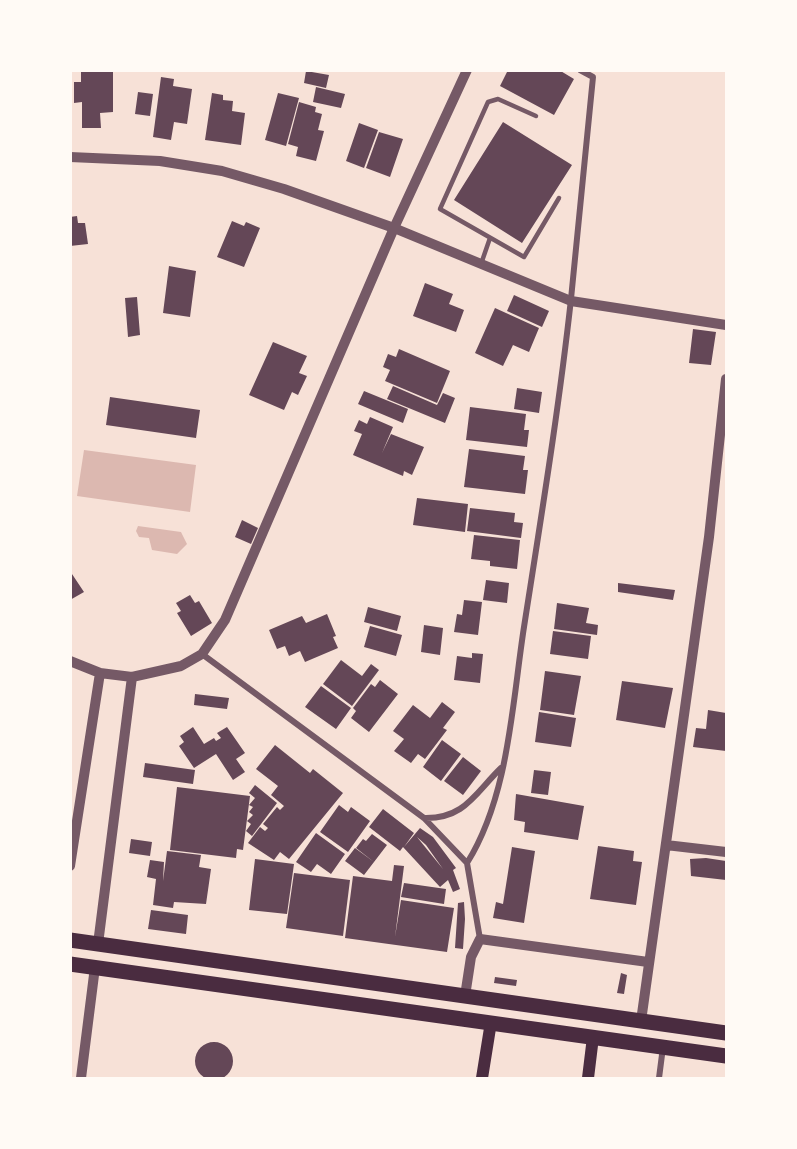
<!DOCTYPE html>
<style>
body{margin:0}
#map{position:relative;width:797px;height:1149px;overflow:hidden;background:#f7e1d7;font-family:Inter,sans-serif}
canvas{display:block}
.frame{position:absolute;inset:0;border:72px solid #fffaf5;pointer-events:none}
</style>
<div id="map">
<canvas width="797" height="1149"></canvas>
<div class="frame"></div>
</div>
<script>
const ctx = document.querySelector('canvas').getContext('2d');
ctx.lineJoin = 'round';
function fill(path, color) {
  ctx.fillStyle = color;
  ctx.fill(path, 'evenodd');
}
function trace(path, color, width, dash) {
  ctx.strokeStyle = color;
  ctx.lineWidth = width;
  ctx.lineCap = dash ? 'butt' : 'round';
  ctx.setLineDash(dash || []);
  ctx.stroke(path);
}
const water = new Path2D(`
 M84,450L196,465L190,512L77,496Z
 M138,526L181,532L187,544L177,554L152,550L149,538L139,537L136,531Z`);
const building = new Path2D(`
 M81,70H113V112L100,113L101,128H82V102L74,103V82H81Z
 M508,70H559L574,79L554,115L500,86Z
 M306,71L329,75L326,88L304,83Z
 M161,77L174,79L173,86L192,89L187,124L174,122L171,140L153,137Z
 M316,87L345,94L341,108L313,102Z
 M138,92L153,94L150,116L135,114Z
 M212,93L223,95V100L233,101L232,111L245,113L241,145L205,140Z
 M278,93L299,98L286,146L265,140Z
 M299,102L316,107L315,112L322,114L318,130L324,131L316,161L296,156L298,147L288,144Z
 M503,122L572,165L522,243L454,200Z
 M359,123L378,130L364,168L346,161Z
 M379,132L403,139L390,177L366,168Z
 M77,216L78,223H85L88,244L70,246V217Z
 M232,221L244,226L246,222L260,228L244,267L217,257Z
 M169,266L196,271L190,317L163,313Z
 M425,283L453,294L449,304L464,310L456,332L413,316Z
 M514,295L549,311L542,327L507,311Z
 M137,297L140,335L128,337L125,298Z
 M495,308L539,328L529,352L513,345L503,366L475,353Z
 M693,329L716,332L711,365L689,363Z
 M273,342L307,356L299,373L307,376L298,395L292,392L284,410L249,395Z
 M399,349L450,371L437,403L385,381L390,370L383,367L388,354L396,357Z
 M393,386L437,405L443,393L455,398L445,423L387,399Z
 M517,388L542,392L539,413L514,409Z
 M364,391L408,409L403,423L358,404Z
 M110,397L200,410L196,438L106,425Z
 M470,407L526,414L524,430H529L527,447L466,440Z
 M370,417L393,427L382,453L391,434L424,447L412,475L404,471L403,476L353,455L362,434L354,431L359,420L367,424Z
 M469,449L525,456L523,470H528L525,494L464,487Z
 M417,498L468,504L465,532L413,525Z
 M470,508L515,513L514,522L523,523L521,538L467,531Z
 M242,520L258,528L251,544L235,537Z
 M474,535L520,540L517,569L490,566V561L471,559Z
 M70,571L84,592L70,600Z
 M486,580L509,583L507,603L483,600Z
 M618,583L675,590L673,600L618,592Z
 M190,595L195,603L199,601L212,623L191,636L177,613L181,611L176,603Z
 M464,600L482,602L478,635L454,632L457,614L462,615Z
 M557,603L589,608L586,623L598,625L597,635L554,629Z
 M368,607L401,616L397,631L364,622Z
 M327,614L336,636L333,637L338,648L305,662L300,651L289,656L285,646L277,649L269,630L302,616L306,623Z
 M424,625L443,628L440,655L421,652Z
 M370,626L402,635L396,656L364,647Z
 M553,631L591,636L588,659L550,654Z
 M472,653L483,654L480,683L454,680L457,656L472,658Z
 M341,660L362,676L371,664L379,670L352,706L323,684Z
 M545,671L581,676L574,715L540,710Z
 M380,680L398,694L369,732L351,718L356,711L353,708L371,684L375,687Z
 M622,681L673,688L665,728L616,720Z
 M321,686L351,708L336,729L305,707Z
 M195,694L229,698L227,709L194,705Z
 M442,702L455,712L443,728L447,730L425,759L418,754L411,763L394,751L404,739L393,731L413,705L430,718Z
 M708,710L726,713V751L693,747L696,728L706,729Z
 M539,712L576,718L571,747L535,742Z
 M193,727L204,744L214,738L216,741L221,738L217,733L227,727L245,753L236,759L245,772L233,780L216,754L194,768L179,746L184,742L180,736Z
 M442,740L461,754L441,781L423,767Z
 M275,745L310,773L313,769L343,793L289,859L280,852L274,860L248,843L260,827L265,831L268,828L263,824L277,807L280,810L284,806L271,795L278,786L256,769Z
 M463,757L481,771L463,795L444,781Z
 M145,763L195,770L193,784L143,777Z
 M534,770L551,772L548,795L531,793Z
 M255,785L277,803L252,836L246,831L251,824L247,821L253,815L249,812L253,807L249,805L255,798L249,793Z
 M177,787L250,796L243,850L237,849L236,858L170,850Z
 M516,794L584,806L578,840L524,832L525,822L514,820Z
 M339,805L348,812L351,807L370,821L348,852L320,832Z
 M383,809L414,833L404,847L420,828L433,837L456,868L453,870L460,889L453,892L448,880L440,887L403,847L400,851L369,827ZM417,837L426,845L443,869Z
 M316,833L345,854L331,874L317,864L311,872L296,862Z
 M372,834L387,845L374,862L356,848L363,839L366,841Z
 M131,839L152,842L150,856L129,853Z
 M598,846L634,851L633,861L642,862L636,905L590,899Z
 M512,847L535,851L524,923L493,918L496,902L503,904Z
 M355,848L374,862L364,875L345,861Z
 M167,851L201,855L199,867L211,869L206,904L174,902L173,908L153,905L156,879L147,877L150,860L164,862L163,881Z
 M706,858L726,861V880L691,876L690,859Z
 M255,859L294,864L287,914L249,910Z
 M394,865L404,866L395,937L401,900L454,908L447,952L345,938L353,876L392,881Z
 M294,873L350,880L343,936L286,928Z
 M404,883L446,889L444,904L401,897Z
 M464,902L465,919L463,949L455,948L458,903Z
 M151,910L188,915L186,934L148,929Z
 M621,973L627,975L624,994L617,993Z
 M495,977L517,980L516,986L494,983Z
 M195 1061a19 19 0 1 1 38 0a19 19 0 1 1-38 0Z`);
const service = new Path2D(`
 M536,116L498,99L488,102L440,209L524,257L559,198
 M481,264L490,238`);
const minor = new Path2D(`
 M202,654L424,818L467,863L480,939
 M424,818C465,819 475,793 501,768
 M467,863C509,796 512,704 524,627C541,518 559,408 571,299C579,225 586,151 593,77L580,70
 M659,1078L663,1047`);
const tertiary = new Path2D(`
 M70,157L160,161L222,171L284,189L394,228L571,301L726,325
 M70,661L100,673L132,677L181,666L202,654L225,620L394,228L467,70
 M666,845L726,852
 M70,866L100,673
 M98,944L132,677
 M465,996L471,957L480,939L648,962
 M641,1021L709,537L726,379
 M81,1078L95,967`);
const secondary = new Path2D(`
 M482,1078L491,1022
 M588,1078L593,1037`);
const trunk = new Path2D(`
 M70,940L726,1033
 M70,964L726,1056`);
fill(water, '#dcb8b0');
fill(building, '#644757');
trace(service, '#755966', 4.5);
trace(minor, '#755966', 6);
trace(tertiary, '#755966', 10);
trace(secondary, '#4a2c40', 12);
trace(trunk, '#4a2c40', 15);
</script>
